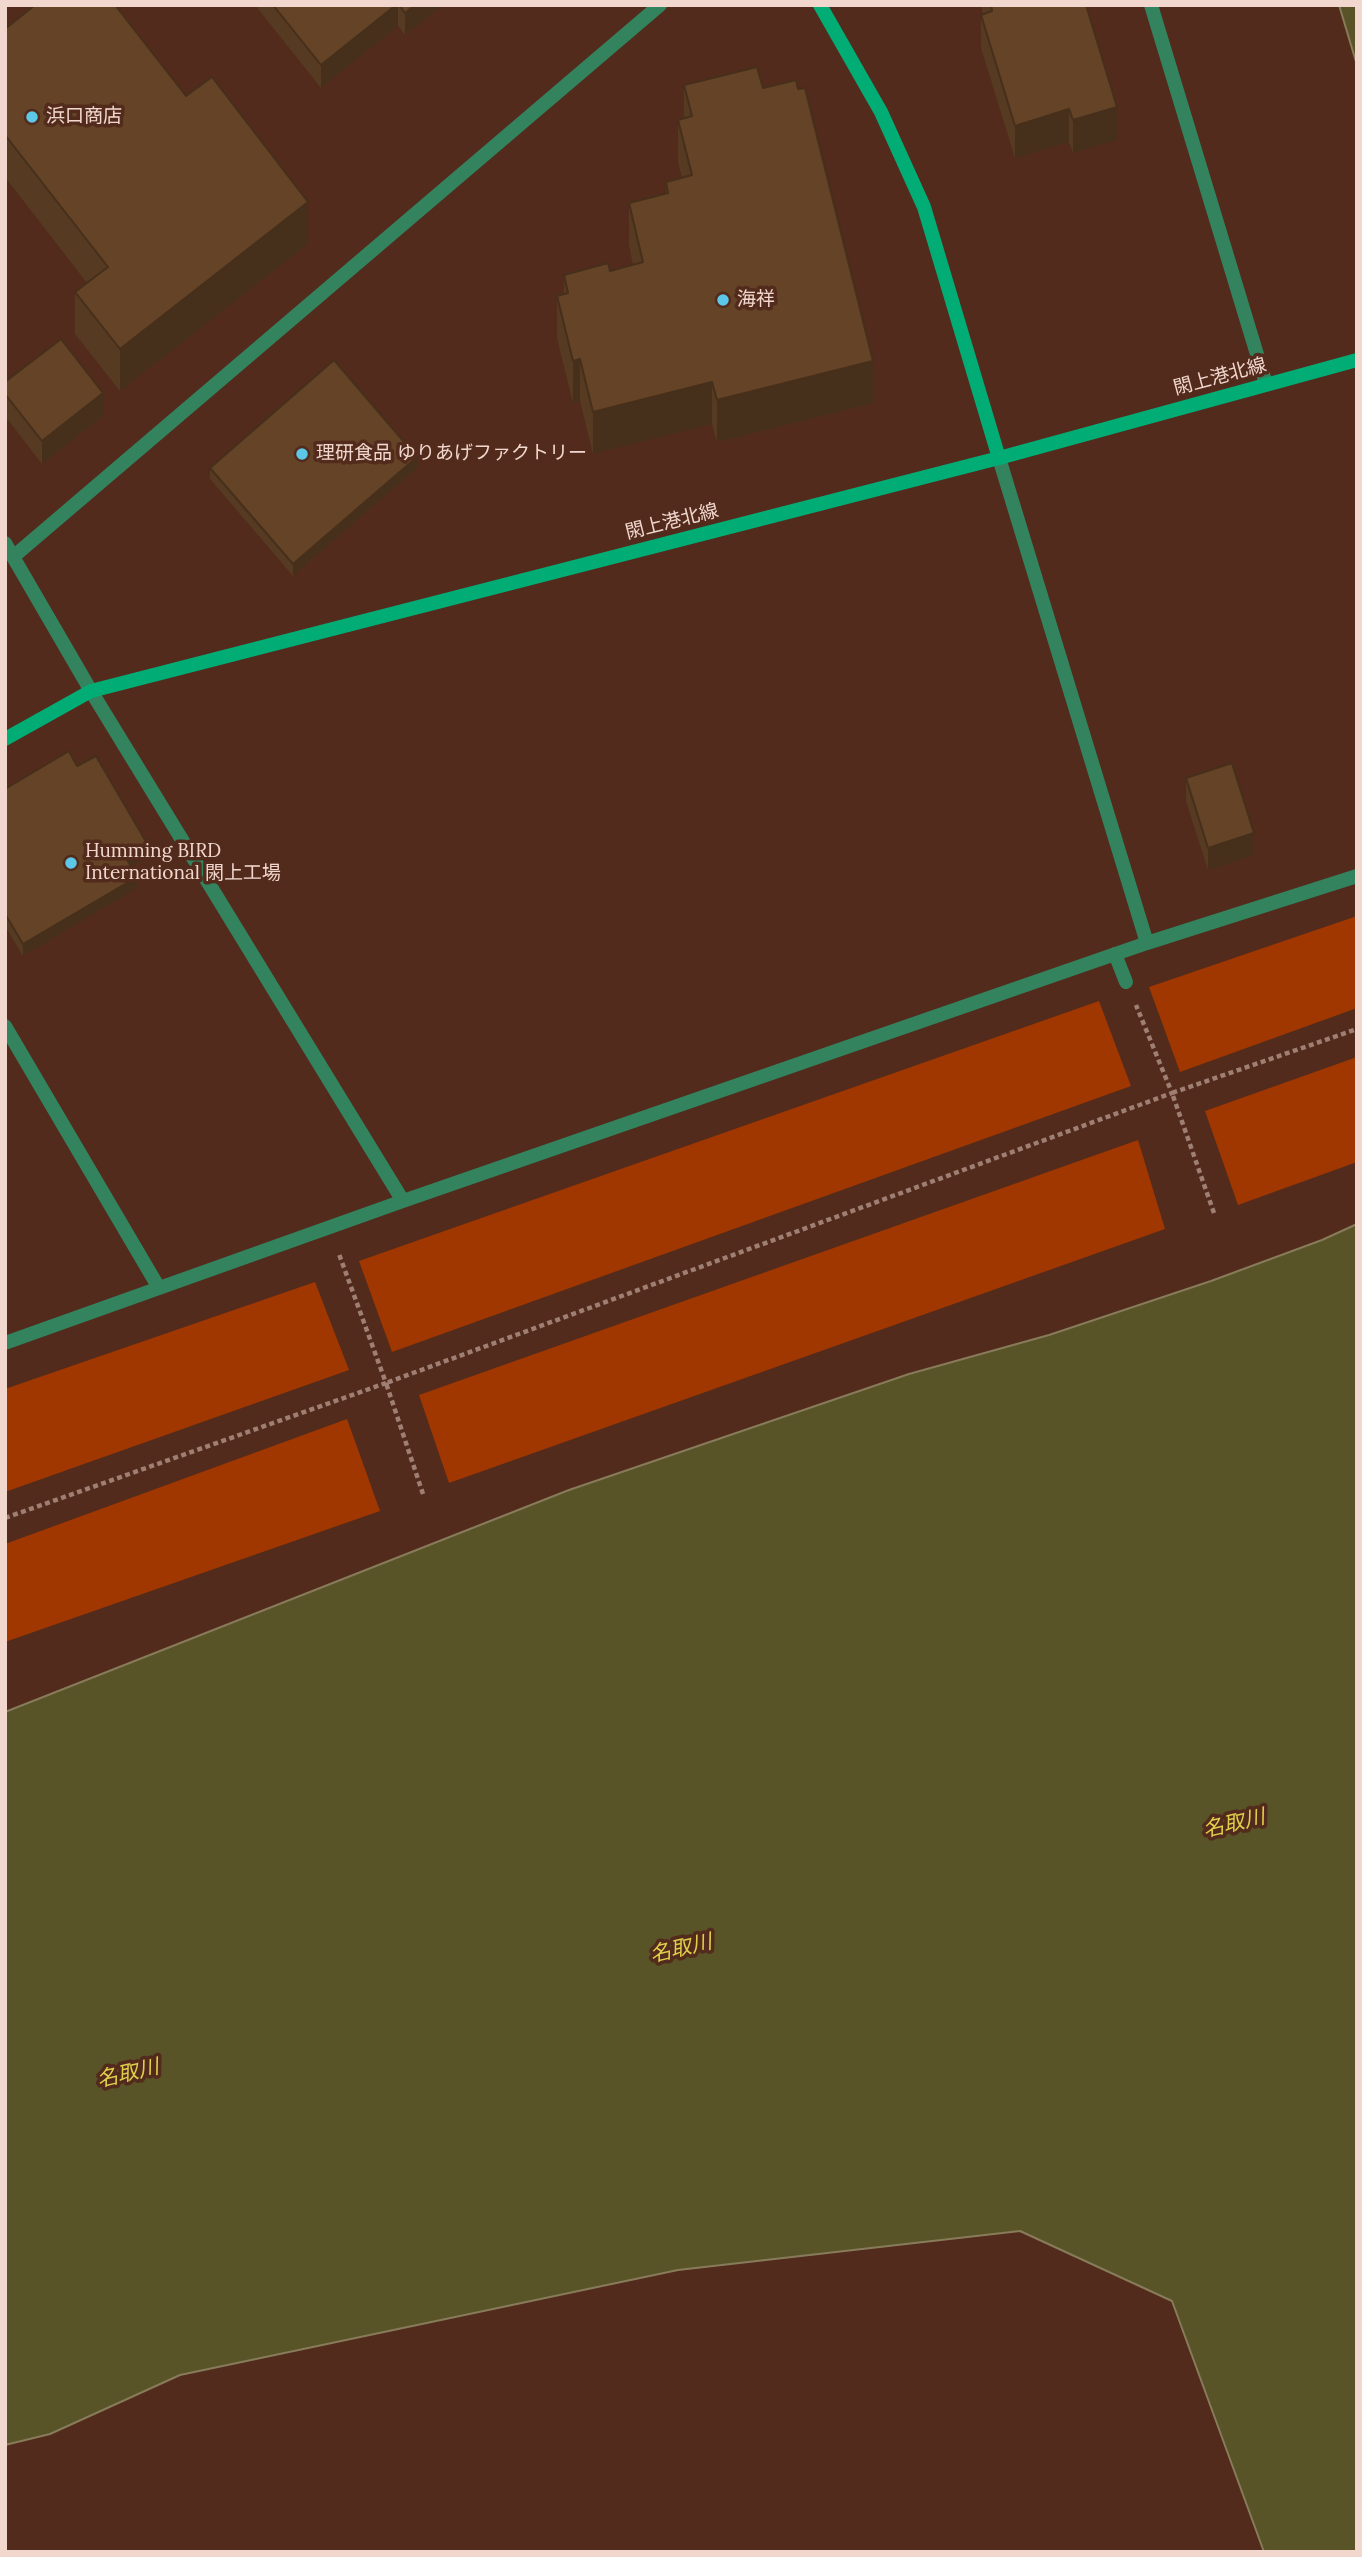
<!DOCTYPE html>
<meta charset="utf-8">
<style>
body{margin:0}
#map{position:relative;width:1362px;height:2557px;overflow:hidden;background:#522b1c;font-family:Lora,serif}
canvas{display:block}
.frame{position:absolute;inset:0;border:7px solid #f1d7ce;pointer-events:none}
</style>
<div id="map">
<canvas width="1362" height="2557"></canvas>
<div class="frame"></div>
</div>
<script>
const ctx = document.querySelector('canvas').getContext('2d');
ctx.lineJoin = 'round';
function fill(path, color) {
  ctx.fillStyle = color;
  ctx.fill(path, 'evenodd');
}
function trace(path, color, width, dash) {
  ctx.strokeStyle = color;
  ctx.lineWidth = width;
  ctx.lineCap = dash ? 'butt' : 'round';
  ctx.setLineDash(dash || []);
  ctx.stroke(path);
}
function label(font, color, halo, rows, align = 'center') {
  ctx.font = font + ' Lora,"Noto Sans JP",serif';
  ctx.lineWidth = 7;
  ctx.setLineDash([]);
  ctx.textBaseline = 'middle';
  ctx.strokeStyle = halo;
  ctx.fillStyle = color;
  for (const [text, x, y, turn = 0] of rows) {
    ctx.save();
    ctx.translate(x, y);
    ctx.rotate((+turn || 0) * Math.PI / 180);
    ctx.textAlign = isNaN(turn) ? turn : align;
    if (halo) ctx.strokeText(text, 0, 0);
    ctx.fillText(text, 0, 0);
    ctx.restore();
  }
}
const green = new Path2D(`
 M1357,916V1008L1180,1072L1149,987Z
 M1099,1001L1131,1086L392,1352L359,1261Z
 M1357,1057V1162L1238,1205L1205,1111Z
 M1138,1140L1165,1229L449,1483L419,1395Z
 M315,1282L349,1370L5,1492V1389Z
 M347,1419L380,1511L5,1642V1544Z`);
const water = new Path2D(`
 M1339,5H1357V65Z
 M1357,1224V2552H1264L1172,2301L1020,2231L678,2270L180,2375L50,2434L5,2445V1712L569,1490L909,1374L1049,1335L1211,1281L1322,1240Z`);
const path = new Path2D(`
 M1214,1213L1172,1093L1357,1029
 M423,1494L386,1383L1172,1093L1136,1005
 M5,1518L386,1383L339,1254`);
const lane = new Path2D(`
 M1115,954L1126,982`);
const street = new Path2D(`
 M1151,5L1266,384
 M5,543L91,691L403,1201
 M13,557L660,5
 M1147,943L1357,876
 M5,1026L159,1288
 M5,1343L403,1201L1147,943L999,458`);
const secondary = new Path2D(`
 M820,5L881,112L924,207L999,458
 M5,739L91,691L999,458L1357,360`);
const wall = new Path2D(`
 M255,5H443L405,35L398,26L321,88Z
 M981,5H1086L1117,140L1073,153L1069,142L1015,158L981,48V15L983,14Z
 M5,29L186,96L308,244L120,391L75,334V292L87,283L5,177Z
 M684,85L763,88L873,403L717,442L712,424L593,454L580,401L573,403L557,338V296L564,294V275L610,271L633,265L629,245V203L666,194V182L682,178L678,162V120L684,118Z
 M5,382L103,416L42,464L5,416Z
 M210,468H417L293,576L210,479Z
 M77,766L148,856L131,866L137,888L23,956L5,926V789Z
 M1186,778L1254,855L1208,870L1186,801Z`);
const shadedWall = new Path2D(`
 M396,5H398V26L321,88V65Z
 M415,5H443L405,35V13Z
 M1117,107V140L1073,153V120Z
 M1069,109V142L1015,158V126Z
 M308,202V244L120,391V349Z
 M580,359V401L573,403V361Z
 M873,361V403L717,442V400Z
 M712,382V424L593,454V412Z
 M103,393V416L42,464V441Z
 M417,457V468L293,576V564Z
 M1254,833V855L1208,870V848Z
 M148,845V856L126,869V858Z
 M137,877V888L23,956V944Z`);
const building = new Path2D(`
 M35,5H115L186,96L212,77L308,202L120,349L75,292L108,267L5,135V29Z
 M273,5H396L321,65Z
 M399,5H415L405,13Z
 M991,5H1086L1117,107L1073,120L1069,109L1015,126L981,15L992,11Z
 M757,67L763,88L796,80L798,89L805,88L873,361L717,400L712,382L593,412L580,359L573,361L557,296L568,293L564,275L608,263L610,271L643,262L629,203L668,193L666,182L692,175L678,120L692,116L684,85Z
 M61,339L103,393L42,441L5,394V382Z
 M334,360L417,457L293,564L210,468Z
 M69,751L77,766L96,756L148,845L126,858L137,877L23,944L5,914V789Z
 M1232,763L1254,833L1208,848L1186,778Z`);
const markers = [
 [32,117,7,"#5dc7e8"],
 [723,300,7,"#5dc7e8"],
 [302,454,7,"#5dc7e8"],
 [71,863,7,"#5dc7e8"]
];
const poiNames = [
 ["浜口商店",46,117],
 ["海祥",737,300],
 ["理研食品 ゆりあげファクトリー",316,454],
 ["Humming BIRD",85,852],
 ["International 閖上工場",85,874]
];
const streetNames = [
 ["閖上港北線",1220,377,-15],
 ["閖上港北線",672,522,-14]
];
const waterNames = [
 ["名取川",1234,1824,-13],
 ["名取川",681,1949,-13],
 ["名取川",128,2074,-13]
];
fill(green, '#a03700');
fill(water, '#595328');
trace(water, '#877b5a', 2);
trace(path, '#9f7f73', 4.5, [5, 3.5]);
trace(lane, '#33835f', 14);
trace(street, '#33835f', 14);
trace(secondary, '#02ad75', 14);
fill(wall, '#563a21');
fill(shadedWall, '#462f1b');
fill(building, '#644326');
trace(building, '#462f1b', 2);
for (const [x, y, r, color] of markers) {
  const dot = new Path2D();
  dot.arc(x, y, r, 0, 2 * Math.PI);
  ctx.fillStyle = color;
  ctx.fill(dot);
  trace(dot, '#522b1c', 2.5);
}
label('19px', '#f1d7ce', '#522b1c', poiNames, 'left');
label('19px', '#f1d7ce', '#522b1c', streetNames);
label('italic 21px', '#e0ce4b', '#522b1c', waterNames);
</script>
